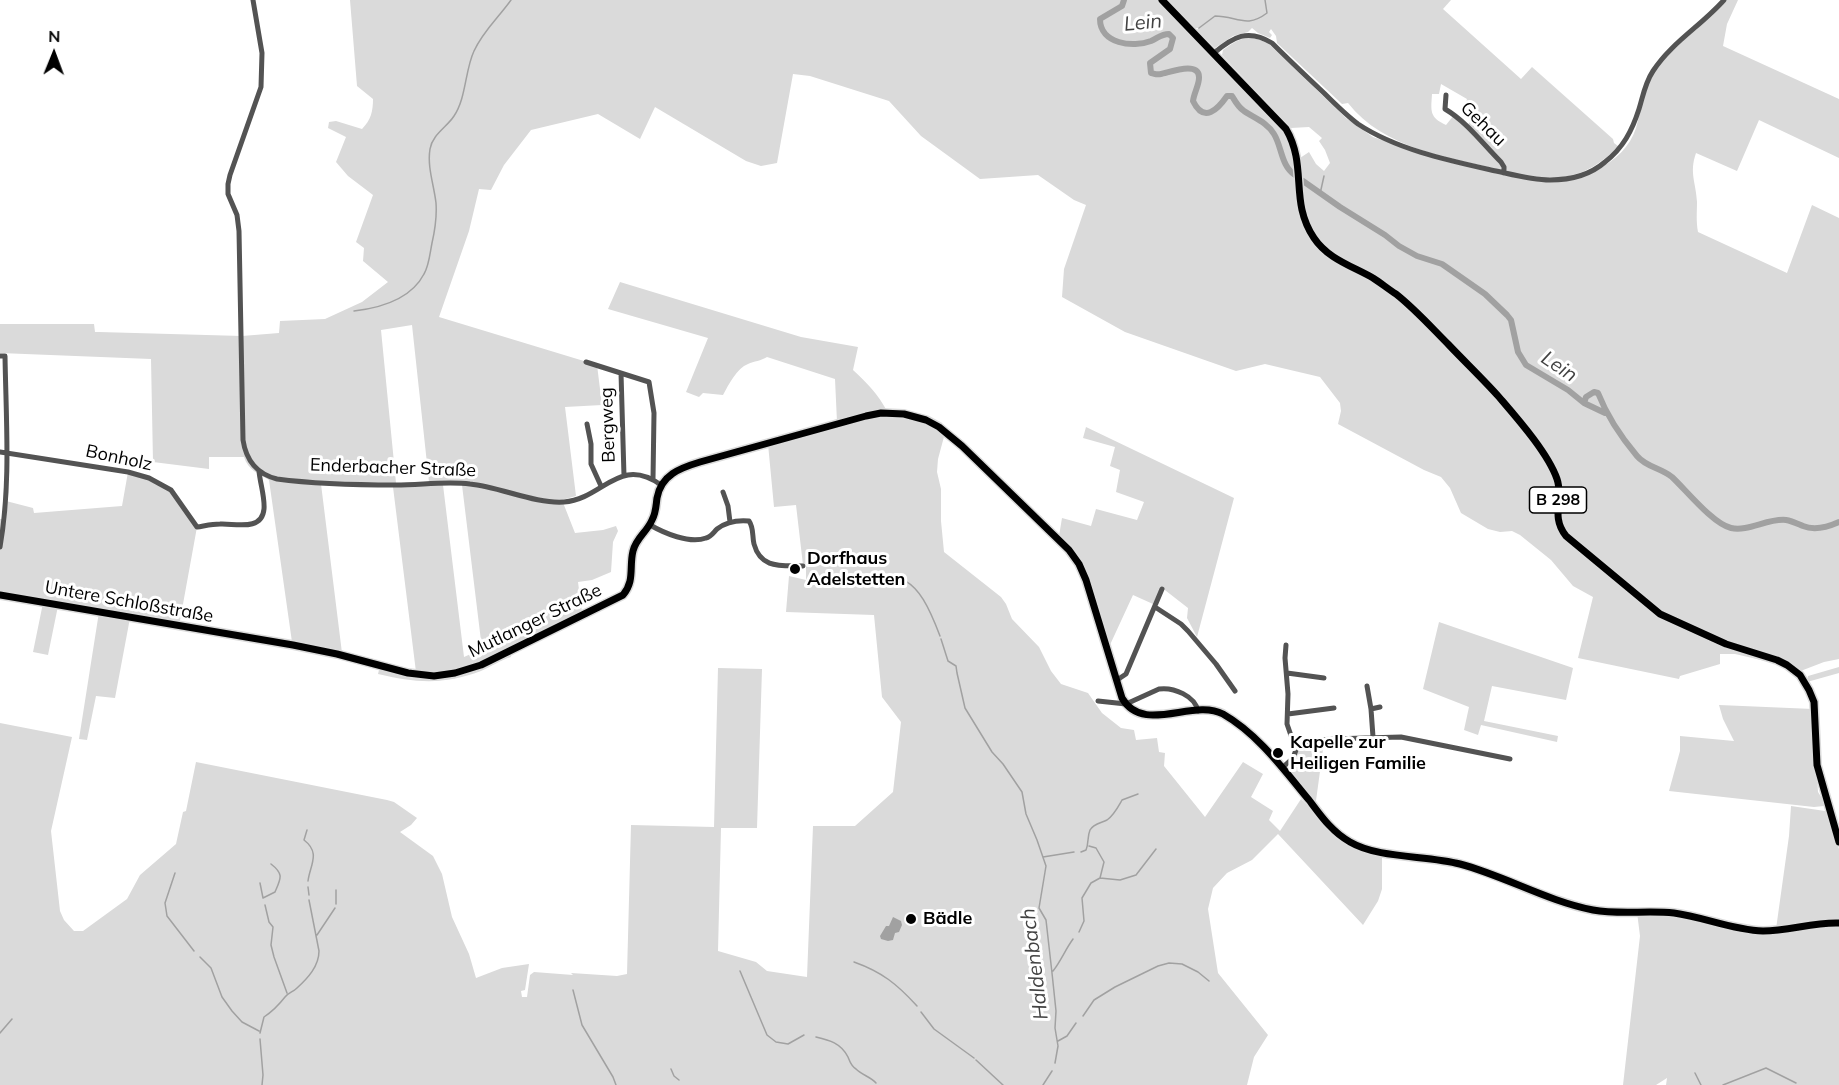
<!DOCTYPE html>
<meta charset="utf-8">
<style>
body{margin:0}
#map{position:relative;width:1839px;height:1085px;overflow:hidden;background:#fff;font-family:Mulish,sans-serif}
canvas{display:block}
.north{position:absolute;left:24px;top:24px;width:60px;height:60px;-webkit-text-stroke:4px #fff;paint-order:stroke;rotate:1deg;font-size:16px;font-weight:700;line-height:24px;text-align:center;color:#000}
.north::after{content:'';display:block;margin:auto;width:21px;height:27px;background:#000;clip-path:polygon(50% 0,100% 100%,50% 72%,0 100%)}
</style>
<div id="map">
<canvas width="1839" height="1085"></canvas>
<div class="north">N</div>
</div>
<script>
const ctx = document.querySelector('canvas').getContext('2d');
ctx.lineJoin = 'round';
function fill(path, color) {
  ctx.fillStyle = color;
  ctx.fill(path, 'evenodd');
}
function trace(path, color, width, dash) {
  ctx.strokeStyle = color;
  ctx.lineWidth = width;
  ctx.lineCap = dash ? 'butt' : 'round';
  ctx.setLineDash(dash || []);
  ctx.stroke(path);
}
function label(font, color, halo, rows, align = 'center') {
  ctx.font = font + ' Mulish,sans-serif';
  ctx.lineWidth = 6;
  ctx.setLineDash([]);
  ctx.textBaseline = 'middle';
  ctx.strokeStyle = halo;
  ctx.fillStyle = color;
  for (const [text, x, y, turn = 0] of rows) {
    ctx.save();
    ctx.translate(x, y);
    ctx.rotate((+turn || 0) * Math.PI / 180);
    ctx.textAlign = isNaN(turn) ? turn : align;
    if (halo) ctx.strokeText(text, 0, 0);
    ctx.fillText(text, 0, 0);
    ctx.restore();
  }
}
const green = new Path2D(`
 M350,0H1159L1279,123L1290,142L1297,169L1302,170L1300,158L1309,152L1316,164L1324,171L1330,163L1325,150L1319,141L1322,138L1309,127L1291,128L1222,55L1223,50C1241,37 1249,34 1269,44L1346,118L1373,137L1447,162L1542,182C1577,182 1624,166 1636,128C1641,111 1643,90 1652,75C1672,45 1704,27 1727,0H1738L1727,24L1723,46L1839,99V158L1759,120L1737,171L1696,153C1689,173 1696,182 1697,202C1697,212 1696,221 1698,232L1787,273L1812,205L1839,218V659L1824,662L1798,672L1776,657L1774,663L1735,654H1720V664L1680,676L1679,679L1578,658L1593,597L1573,586L1551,560L1520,535L1512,531L1500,532L1488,529L1461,513L1450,488L1441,477L1424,470L1338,424L1341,411L1340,403L1320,377L1265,364L1236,371L1125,332L1062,297L1064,269L1086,205L1074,200L1038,175L980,179L921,136L889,101L810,76L793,74L777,163L761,166L746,161L655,107L640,139L598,114L531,130L504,165L491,190L479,189L469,231L439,317L597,365L602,405L565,407L576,496L562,500L575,533L603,530L616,526L618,531L613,542L611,572L592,580L578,582L582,612L496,654L461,669L430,673L416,672L393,487L321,484L342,653L292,642L269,480C259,474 248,470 244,457H209V469L153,462L151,359L0,353V324H94L95,332H99L242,336L279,333L280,321L325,319L362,302L388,282L363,261L364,248L356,242L373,195L348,176L336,162L346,137L328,128L329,122L336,121L362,129C371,120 373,111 373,99L357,86ZM412,325L429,482L396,483L381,330ZM443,485H462L482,649L464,657Z
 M1168,0H1451L1443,9L1521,79L1532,67L1613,139L1614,143L1618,146L1617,148C1580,183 1555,181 1508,172L1504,166L1468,125L1471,118L1464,108L1467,99L1441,84L1439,94H1432C1431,111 1429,117 1446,125L1454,115L1500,163L1502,169L1501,170C1448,157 1384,149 1348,103L1342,104L1277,43L1276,36L1271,29L1269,32L1272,35L1270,38L1258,33L1252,28L1248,32L1233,36L1215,48L1197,30L1198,28H1195Z
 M620,282L801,337L858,347L853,370C867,383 878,394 887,411L837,422L835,379L767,357C761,361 754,361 748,364C737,368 729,384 723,395L703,393L699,397L686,392L708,338L608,309Z
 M894,414L920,420L945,433L938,459L937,472L941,489V521L944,552L1001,597L1006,604L1012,619L1039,647L1051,671L1061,684L1088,693L1102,713L1121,728L1134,730L1136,740L1157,738L1159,752L1165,753L1164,766L1205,817L1243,762L1263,774L1251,797L1273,811L1269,820L1280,831L1301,799L1342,837L1384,853L1382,857V889L1378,901L1363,925L1278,834L1252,860L1227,873L1213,888L1208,909L1218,973L1268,1035L1254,1057L1247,1085H0V723L72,737L51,831L60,911L64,920L74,931H83L127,899L140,875L176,844L183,812L186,811L196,762L387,800L394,802L417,818L411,825L400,832L433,856L442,874L452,917L469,954L476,978L502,968L529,964L525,990L521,991L522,997H527L530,975L534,972L573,975L571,973L617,976L627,974L631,825L714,827L718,668L762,669L757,828H721L718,951L756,962L767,971L807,977L813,826H855L893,792L901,722L882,697L874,615L786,612L789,576L806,580V566L803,565L796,505L774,507L768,444L866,418Z
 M1086,427L1234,498L1197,637L1187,618L1188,608L1161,587L1153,604L1133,595L1109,647L1087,577L1059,536L1062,518L1091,526L1096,509L1137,520L1144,502L1116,492L1120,470L1110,466L1115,447L1083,438Z
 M128,472L167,487L197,527L179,626L130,618L115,698L96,696L87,740L79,739L99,612L58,606L48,655L33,652L43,603L0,595V519H2L6,501L33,508L34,513L122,506Z
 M1439,622L1573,668L1566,700L1492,686L1484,721L1558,736L1557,742L1481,725L1478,735L1464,730L1469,707L1423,689Z
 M510,653L511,657C500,660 491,667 481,671C444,685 416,683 378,674L379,670L437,678Z
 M1839,667V673L1807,682L1808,676Z
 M1719,705L1813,709L1818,792L1823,800L1824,806L1814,807L1669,791L1680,751V736L1734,741L1723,719Z
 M1324,742L1315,808L1285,771L1293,761L1300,747Z
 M1791,806L1825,811L1828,814L1839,849V920L1776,929L1789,836Z
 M1637,912L1678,916L1745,932L1826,925L1827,927L1839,928V1085H1666L1667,1078L1656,1085H1623L1640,936Z`);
const water = new Path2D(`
 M893,917L901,921L902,925L899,932L895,933L893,940L888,941L881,939L880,936L886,926H889Z`);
const stream = new Path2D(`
 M1199,28L1215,16C1237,16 1246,29 1267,13L1265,0
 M1320,194L1324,176
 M354,311C380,308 411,299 424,274C429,266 430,253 432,243C435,230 437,217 436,203C434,185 427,167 430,149C432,135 447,127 454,116C466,99 465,70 474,51C483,31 499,17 511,0
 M835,576C902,574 914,568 940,636
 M941,639L948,661L956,666L957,673L965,708L992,752L1003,764L1022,792L1026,814L1037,840L1046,866L1039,908L1046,920L1052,973L1056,1011L1055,1028L1058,1046L1055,1063
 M307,830L304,840C321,853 310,865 308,881
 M1089,846L1096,848L1104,862L1100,878
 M1081,852L1086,850C1089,843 1087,837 1090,830C1093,824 1101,823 1107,820C1114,815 1118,807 1122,800L1138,794
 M1043,857L1074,852
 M175,873L165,903L167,916L194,951
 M260,883L263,898L275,892C281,878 284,874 271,864
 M308,887L309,895
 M336,890V904
 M265,905L269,922L273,927L271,945L274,957L287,993
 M1079,932L1084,921L1082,898L1091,883L1100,878L1120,880L1136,875L1156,849
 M317,935L335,908
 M200,957L211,968L222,997L232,1011L242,1022L259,1031
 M854,962C882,972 897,984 917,1006
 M740,971L767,1035L776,1042L788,1044L804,1035
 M1053,971C1061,961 1065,950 1073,939
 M573,990L582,1025L613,1077L616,1085
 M921,1012L934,1029L974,1058
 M1083,1016L1094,1000L1115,987L1158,966L1169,963L1182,964L1198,972L1209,981
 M0,1033L12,1019
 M260,1033L264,1017C273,1011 278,1006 285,997C288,993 293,992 297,988C308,978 319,966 319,951L309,900
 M816,1037C829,1040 841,1043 848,1057C850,1062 851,1066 856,1069C862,1075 871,1077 876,1083
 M260,1039L263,1075L262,1085
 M1058,1041L1067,1036L1076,1023
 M976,1060L1003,1085
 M671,1069L674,1076L679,1080
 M1695,1073L1701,1085
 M1043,1085L1052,1071
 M1723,1085L1766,1068L1796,1083`);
const river = new Path2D(`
 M1124,0L1122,6L1100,19C1100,44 1133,48 1151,41C1158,38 1161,34 1169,34L1173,38L1170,49L1150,63L1151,73C1156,74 1156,75 1161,74C1168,73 1200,60 1199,78C1199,85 1194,93 1193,101C1204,124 1218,109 1227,96H1232C1235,101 1238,107 1244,111C1254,118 1267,122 1274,134C1282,147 1281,166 1295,175
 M1303,181L1340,207L1385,235L1399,246L1417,256L1442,264L1485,294L1507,315L1511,320L1518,352L1526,365L1568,390L1584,403L1586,397L1594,392L1598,393C1607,416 1621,437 1637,456C1646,467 1661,468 1672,477C1686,490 1713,524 1731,528C1748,532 1768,518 1786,520C1792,521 1798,524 1803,526C1815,531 1828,527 1839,522
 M1584,403L1605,413`);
const minor = new Path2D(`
 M253,0L262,53L261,87L230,175L228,184V194L237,215L239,231L243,440C246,460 257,474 277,479C315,484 358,485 396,485C421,485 446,481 470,484C500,487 535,504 564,502C603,499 619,455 661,485
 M1214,53C1233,37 1248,28 1272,43C1289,60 1307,77 1324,93C1335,104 1346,115 1358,124C1397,150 1451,161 1496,171C1514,175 1532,180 1550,180C1569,180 1590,175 1605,162C1623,148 1632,131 1639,109C1643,96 1645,83 1653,71C1671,43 1702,25 1724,0
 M1446,95L1445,109C1467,122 1483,144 1501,162L1504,167V173
 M0,356H5C6,420 11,484 0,547
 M586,362L649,382L654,413L653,479
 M621,373L624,476
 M587,424L591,444V464L601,486
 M0,452L128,472L149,478L171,490L197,527C204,526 212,524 220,524C234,523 262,532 264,509C265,497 260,483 259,471
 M723,492L728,506L730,522
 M650,525C664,533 689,544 706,538C711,537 713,533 717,529C726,522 738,520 749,521C754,528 752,536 754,544C761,570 783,565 803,566
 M1155,607L1181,624L1188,631L1216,664L1235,691
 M1287,673L1324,678
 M1117,680L1126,674L1162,589
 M1367,686L1371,709L1373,737
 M1098,701L1126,704L1159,689C1174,687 1195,696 1198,711
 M1371,709L1380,707
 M1288,714L1334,708
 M1295,744L1330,739L1401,737L1510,759
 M1282,768L1293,758L1296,750L1287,724L1288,694L1285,658L1286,645`);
const major = new Path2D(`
 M1162,0L1286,129C1308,167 1289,201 1314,238C1328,259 1352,266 1373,278C1381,283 1388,289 1396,294C1415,309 1431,327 1448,344C1465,362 1483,379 1499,397C1517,418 1548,453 1557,479C1564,499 1550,516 1566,536L1660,614L1726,644L1777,660L1787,665L1800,675L1809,690L1814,702L1817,765L1839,842
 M0,595L293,645L337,654L408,673L434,676L455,673L481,665L623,595C635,581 629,567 633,551C636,538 647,532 652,520C656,513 656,505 657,498C661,475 680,468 700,462L866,416L881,413L904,414L926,420L939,427L962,446L1069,550L1079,564L1086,580L1122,698C1143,735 1193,698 1223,714C1258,734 1284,770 1309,800C1321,816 1332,832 1350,842C1379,859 1427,855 1460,864C1505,876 1547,901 1593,910C1620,915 1647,910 1674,913C1704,917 1732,930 1763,931C1789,931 1813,922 1839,923`);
const markers = [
 [795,569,6,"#000"],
 [1278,753,6,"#000"],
 [911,919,6,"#000"]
];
const shields = [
 [1558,500,57]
];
const shieldNames = [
 ["B 298",1558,500]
];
const streetNames = [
 ["Gehau",1483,124,44],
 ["Bergweg",608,425,-92],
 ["Bonholz",119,458,12],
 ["Enderbacher Straße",393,468,2],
 ["Untere Schloßstraße",129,602,10],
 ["Mutlanger Straße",535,621,-26]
];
const poiNames = [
 ["Dorfhaus",807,559],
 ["Adelstetten",807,580],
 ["Kapelle zur",1290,743],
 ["Heiligen Familie",1290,764],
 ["Bädle",923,919]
];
const waterNames = [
 ["Lein",1143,23,-5],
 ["Lein",1559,367,34],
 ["Haldenbach",1035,964,-97]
];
fill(green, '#dadada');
fill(water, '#a1a1a1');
trace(stream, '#a1a1a1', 1.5);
trace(river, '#a1a1a1', 6);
trace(major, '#dbdbdb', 10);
trace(minor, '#535353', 5);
trace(major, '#000', 7);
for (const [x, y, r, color] of markers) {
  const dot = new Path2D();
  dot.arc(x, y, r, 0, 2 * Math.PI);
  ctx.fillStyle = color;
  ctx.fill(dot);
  trace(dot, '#fff', 2);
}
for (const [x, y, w] of shields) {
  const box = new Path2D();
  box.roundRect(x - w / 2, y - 13, w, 26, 4.5);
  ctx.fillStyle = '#fff';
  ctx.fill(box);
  trace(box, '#000', 1.5);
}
label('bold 16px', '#000', null, shieldNames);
label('18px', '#000', '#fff', streetNames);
label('bold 18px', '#000', '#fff', poiNames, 'left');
label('italic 20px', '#424242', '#fff', waterNames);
</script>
